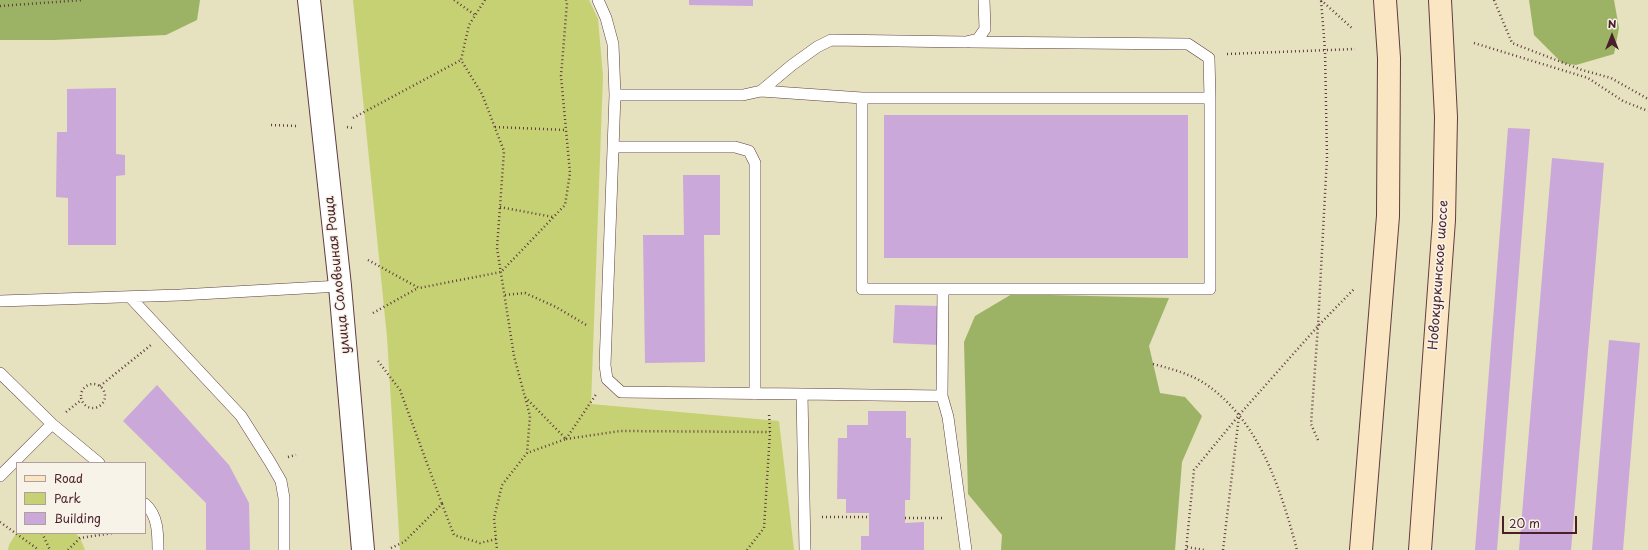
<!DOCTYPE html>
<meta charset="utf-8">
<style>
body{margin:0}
#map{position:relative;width:1648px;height:550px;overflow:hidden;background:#e6e1be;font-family:"Playpen Sans",sans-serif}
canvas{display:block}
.legend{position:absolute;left:16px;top:462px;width:130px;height:72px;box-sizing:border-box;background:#f7f3e8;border:1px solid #b29e9c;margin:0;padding:5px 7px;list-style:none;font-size:12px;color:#4a1f2b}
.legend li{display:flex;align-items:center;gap:8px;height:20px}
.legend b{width:20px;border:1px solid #b29e9c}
.north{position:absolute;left:1592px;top:16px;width:40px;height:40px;-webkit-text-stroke:3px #f7f3e8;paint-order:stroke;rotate:0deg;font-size:11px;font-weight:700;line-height:16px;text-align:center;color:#4a1f2b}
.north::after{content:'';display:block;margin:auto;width:14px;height:18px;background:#4a1f2b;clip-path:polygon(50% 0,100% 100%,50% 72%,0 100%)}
.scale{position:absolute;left:1502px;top:516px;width:75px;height:18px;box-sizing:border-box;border:2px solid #4a1f2b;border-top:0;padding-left:5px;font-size:12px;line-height:14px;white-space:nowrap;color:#4a1f2b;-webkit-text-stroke:3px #f7f3e8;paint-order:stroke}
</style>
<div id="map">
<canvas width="1648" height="550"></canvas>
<ul class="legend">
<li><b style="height:5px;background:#fbe6c4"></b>Road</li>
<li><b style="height:11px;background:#c5d173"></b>Park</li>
<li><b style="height:11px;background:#caa8d9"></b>Building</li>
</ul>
<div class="north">N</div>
<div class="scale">20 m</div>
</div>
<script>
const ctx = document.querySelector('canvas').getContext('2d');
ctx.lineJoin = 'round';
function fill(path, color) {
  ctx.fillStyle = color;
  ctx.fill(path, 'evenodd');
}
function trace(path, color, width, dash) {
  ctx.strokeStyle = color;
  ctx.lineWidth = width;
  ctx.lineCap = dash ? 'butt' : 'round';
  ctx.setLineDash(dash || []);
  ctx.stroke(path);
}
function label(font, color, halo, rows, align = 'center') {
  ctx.font = font + ' "Playpen Sans",sans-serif';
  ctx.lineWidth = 3;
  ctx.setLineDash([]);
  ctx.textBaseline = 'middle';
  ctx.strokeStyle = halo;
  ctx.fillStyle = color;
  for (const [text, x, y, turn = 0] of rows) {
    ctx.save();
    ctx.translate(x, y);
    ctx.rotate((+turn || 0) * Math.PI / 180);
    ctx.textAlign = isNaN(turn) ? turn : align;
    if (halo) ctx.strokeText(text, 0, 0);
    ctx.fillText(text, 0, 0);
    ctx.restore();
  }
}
const green = new Path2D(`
 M353,0H589L598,19L603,76L591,404L779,421L794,550H400L387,337Z
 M17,532V533H75L80,538L85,550H8L9,545Z`);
const forest = new Path2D(`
 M0,0H200L197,20L166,35L54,40H0Z
 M1529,0H1614L1619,28L1614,54L1576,65L1562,63L1534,35Z
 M1012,294L1169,298L1149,346L1160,393L1185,397L1202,416L1182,462L1175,550H1001L1002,535L968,494L964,342L975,316Z`);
const building = new Path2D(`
 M689,0H753V6L689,5Z
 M116,88V154L125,155V175L116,176V245H68V198L56,197L57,132H67V89Z
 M884,115H1188V258H884Z
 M1508,128L1530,129L1497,550H1475Z
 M1552,158L1604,163L1571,550H1519Z
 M683,175H720V235H704L705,362L645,363L643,235H684Z
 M895,305L941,306L940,345L893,343Z
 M1609,340L1640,343L1623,550H1592Z
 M157,385L229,465L249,503L250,550H206V503L123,421Z
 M868,411H906V438H911L910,500H905V523L924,522V550H861V536H869V513H846V499H837L838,438H847V425H868Z`);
const path = new Path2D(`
 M454,0L475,15
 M485,0L469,25L461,60L482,94L504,151L497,248L514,356L530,416L527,453L502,485L494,518L497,550
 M1321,0L1353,29
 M1494,0L1512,43L1582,70L1611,78L1648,99
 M0,6L83,0
 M1474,43L1588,78L1623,101L1648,111
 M1227,54L1355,49
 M353,118L461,60
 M271,125L298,126
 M347,127L353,128
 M495,127L566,130
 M500,207L553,217
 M368,260L419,288L501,272L565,205L570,173L561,76L567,3L566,0
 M505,295L525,293L556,307L588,326
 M373,313L418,288
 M378,361L400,390L442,504
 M1153,364C1172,369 1191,374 1207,385C1260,422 1281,490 1297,550
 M81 396a12 12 0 1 1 24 0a12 12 0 1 1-24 0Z
 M100,386L151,345
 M525,397L566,439L527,453
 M66,412L81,400
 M566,439L620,431L770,432
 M566,439L597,393
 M1318,440L1311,424L1318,326L1327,157L1325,50L1321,0
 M288,457L296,455
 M822,517H869
 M905,518H943
 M0,522L39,550
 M42,533L50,550
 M1187,547L1204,550
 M391,548L404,542L442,504L454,535L480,543L496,539
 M68,550L80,538L113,533
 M747,550L764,528L770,432L769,413
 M1186,550L1194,470L1240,414L1318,326L1355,288
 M1223,550L1239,416`);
const lane = new Path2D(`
 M598,0L606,18L613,44L615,95L605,365L607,379L621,392L802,394L805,550
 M970,42L1188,44L1209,58L1210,98
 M761,91L862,98
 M615,95H743L761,91L792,65L817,47L831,40L966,42L978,39L985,29L984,0
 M613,147H735L749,151L755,163V394
 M130,297L241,416L270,462L281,481L284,498V550
 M0,301L180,295L340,286
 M0,373L52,424L99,463
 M802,394L942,396L948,417L966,550
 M942,396L943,289H862V98H1210V289H943
 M0,476L52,424
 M145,504C158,515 158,534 158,550`);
const street = new Path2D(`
 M309,0L340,286L363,550`);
const secondary = new Path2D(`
 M1361,550L1388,216L1389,58L1385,0
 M1420,550L1444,220L1446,117L1440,0`);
const streetNames = [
 ["улица Соловьиная Роща",338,275,-96],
 ["Новокуркинское шоссе",1439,275,-86]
];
fill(green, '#c5d173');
fill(forest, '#9cb365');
fill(building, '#caa8d9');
trace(lane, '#613c41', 12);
trace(street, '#613c41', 24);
trace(secondary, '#613c41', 24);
trace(path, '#613c41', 2.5, [1, 3]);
trace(lane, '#fff', 11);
trace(street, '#fff', 22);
trace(secondary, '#fbe6c4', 22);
label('13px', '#4a1f2b', '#f7f3e8', streetNames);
</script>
